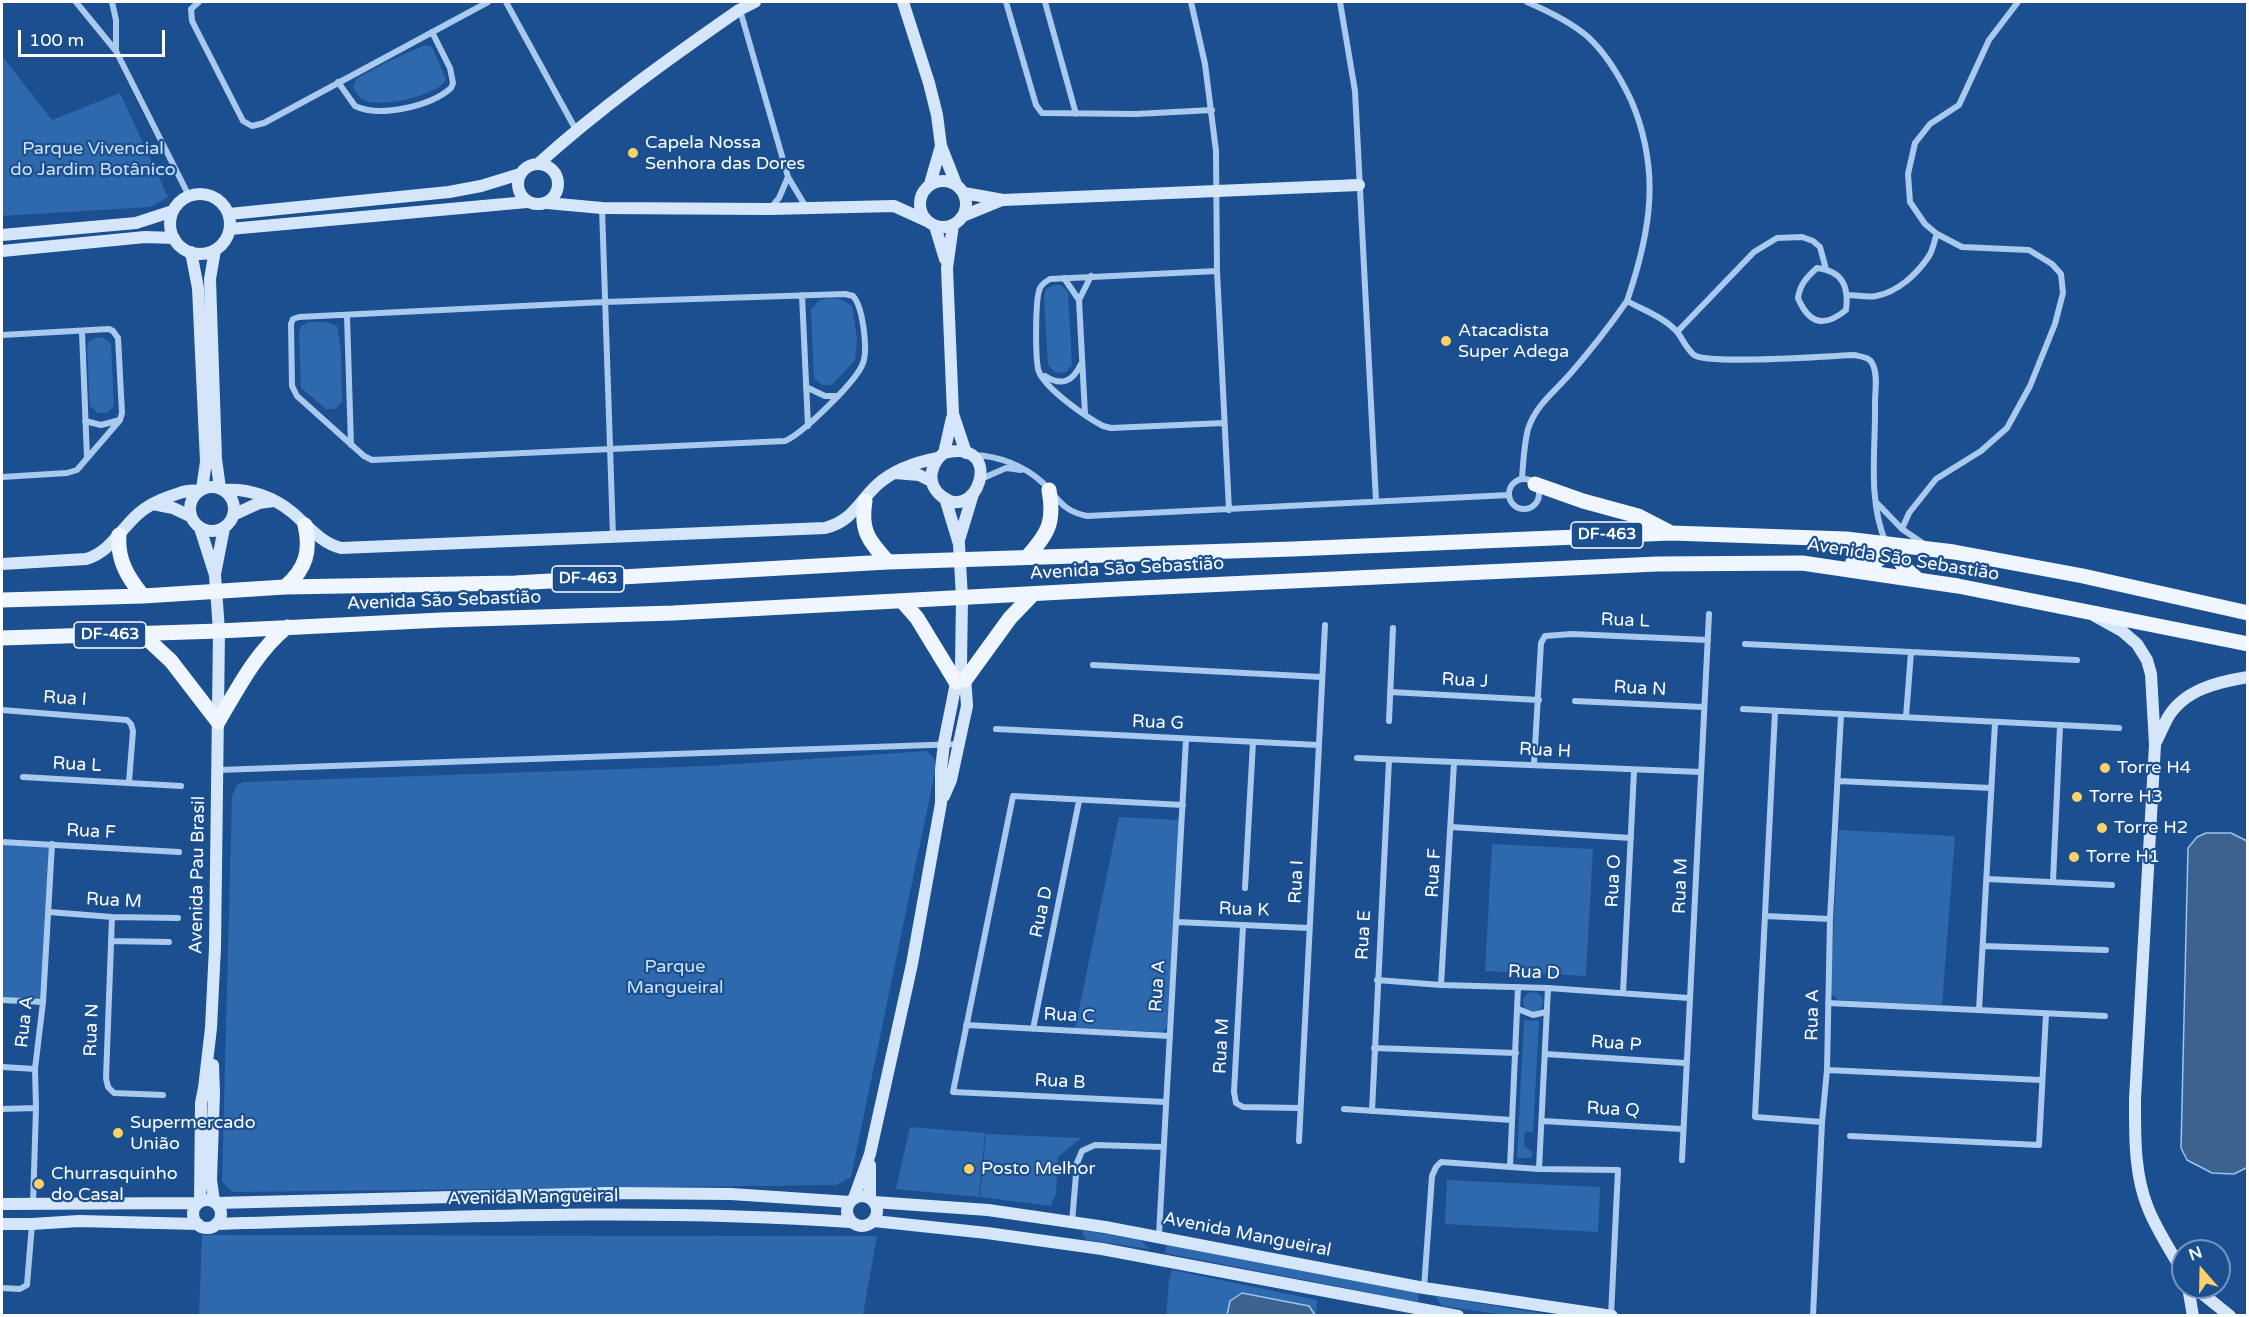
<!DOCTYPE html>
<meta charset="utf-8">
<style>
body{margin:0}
#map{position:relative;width:2249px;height:1317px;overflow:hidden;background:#1b4f8f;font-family:"Varela Round",sans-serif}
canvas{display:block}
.frame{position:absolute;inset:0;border:3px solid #fff;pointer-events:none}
.north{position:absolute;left:2171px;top:1239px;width:60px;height:60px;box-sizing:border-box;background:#1b4f8f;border:2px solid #7695bc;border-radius:50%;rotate:340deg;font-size:16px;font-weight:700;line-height:24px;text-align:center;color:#fff}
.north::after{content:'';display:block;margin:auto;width:21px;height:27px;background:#ffd166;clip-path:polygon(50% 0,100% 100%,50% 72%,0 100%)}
.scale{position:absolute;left:18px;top:30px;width:147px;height:27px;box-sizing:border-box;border:3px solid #fff;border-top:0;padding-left:8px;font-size:18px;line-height:21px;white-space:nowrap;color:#fff;-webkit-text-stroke:4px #1b4f8f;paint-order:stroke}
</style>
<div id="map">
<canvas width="2249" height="1317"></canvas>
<div class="frame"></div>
<div class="north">N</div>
<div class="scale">100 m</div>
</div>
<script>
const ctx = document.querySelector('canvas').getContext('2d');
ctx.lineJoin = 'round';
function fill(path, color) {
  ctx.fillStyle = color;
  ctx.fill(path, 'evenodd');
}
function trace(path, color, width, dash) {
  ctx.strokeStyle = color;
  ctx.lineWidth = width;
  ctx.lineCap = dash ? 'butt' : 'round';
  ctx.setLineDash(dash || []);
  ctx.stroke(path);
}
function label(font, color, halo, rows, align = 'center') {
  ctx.font = font + ' "Varela Round",sans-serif';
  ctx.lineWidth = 4.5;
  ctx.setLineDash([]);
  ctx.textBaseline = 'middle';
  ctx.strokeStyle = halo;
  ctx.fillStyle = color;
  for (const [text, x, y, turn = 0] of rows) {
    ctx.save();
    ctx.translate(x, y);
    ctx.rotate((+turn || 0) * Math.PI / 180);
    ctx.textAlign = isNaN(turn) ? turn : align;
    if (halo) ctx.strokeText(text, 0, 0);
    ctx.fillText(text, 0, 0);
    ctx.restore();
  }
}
const green = new Path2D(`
 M425,45L432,47L446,79C439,96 383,107 366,101C359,98 357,94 353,87L356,79L387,62Z
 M2,56L52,120L120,93L168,197L150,207L2,216Z
 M1054,285H1061L1068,292L1072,365L1066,372L1056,373L1048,365L1044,296L1046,289Z
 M831,298L840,299L852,306L857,339L855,360L832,385H822L814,378L811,310L819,300Z
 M309,322H325L337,326L341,350L342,402L335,409H326L301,388L299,333L301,326Z
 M97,337L104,338L111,344L114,406L107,413H98L90,406L87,347L89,341Z
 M927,751L937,762L851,1177L836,1185L233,1192L222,1182L232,796L237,785L244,782L707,766Z
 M1119,817L1180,820L1168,1027L1162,1032L1075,1028Z
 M1839,830L1955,836L1942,1005L1838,1000L1830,992Z
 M2,843L52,845L43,1000L2,998Z
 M1492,844L1593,849L1586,976L1485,971Z
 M1523 1002a10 10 0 1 1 20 0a10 10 0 1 1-20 0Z
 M1524,1020L1539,1021L1533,1132H1525L1524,1146L1533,1152L1531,1158H1517Z
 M910,1127L985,1133L979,1197L896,1189Z
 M986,1134L1081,1138L1058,1157L1056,1193L1051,1206L980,1197Z
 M1447,1180L1600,1187L1598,1232L1445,1224Z
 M1081,1230L1140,1240L1150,1249L1086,1240Z
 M202,1235L877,1236L863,1315L199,1316Z
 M1167,1244L1419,1293L1418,1302L1165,1253Z
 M1172,1270L1317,1300L1316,1315L1166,1316L1169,1281Z
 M1435,1296L1551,1315H1505L1442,1306Z`);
const water = new Path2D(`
 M2206,833H2231L2247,841L2248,1167L2234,1174L2212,1173L2187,1160L2181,1148L2188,848L2197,837Z
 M1242,1293L1309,1306L1315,1315H1227L1230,1301Z`);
const street = new Path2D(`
 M76,2L116,51L189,196
 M112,2L116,20V51
 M199,2L191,9L192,21L243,121L252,126L264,123L488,2
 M506,2L576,130
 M1006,2L1036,105L1042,113L1136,114L1212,110
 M1045,2L1076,114
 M1191,2L1205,64L1216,151L1217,271L1229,510
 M1340,2L1355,91L1376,501
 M1527,2C1548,11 1569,21 1587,36C1606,53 1620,77 1631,100C1661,170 1651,231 1627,301C1643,310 1666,318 1678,333C1683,340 1687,349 1694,355C1708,365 1830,356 1854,355C1863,357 1870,357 1873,365C1878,376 1875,391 1875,402C1876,449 1867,499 1886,543
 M740,10L788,177L806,207
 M338,82L355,106C380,118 431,106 451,88L453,83L450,68L432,32
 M602,208L613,536
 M770,209L779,198L788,177
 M1817,268C1843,271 1849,287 1846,310C1824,328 1809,324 1798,298C1800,284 1807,277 1817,268Z
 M1217,271L1050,279C1045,282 1042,284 1040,288C1035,298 1035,362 1039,372C1047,390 1086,417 1103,426L1111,428L1224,423
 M1064,278L1079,300
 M845,294L853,296C863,307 868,349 863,363C857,381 802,434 785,441L372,460L364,456L297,396L292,386L291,324L293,319L299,317L604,302Z
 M802,295L808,426
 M1848,295C1857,295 1867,298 1876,296C1898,292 1917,274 1929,256C1933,250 1934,241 1937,234
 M347,316L351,445
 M82,332L87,458
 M1677,332L1754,252L1777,238L1802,237L1813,241L1820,247L1826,269
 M2,335L109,329L113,331L118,338L122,413L120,420L77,470L67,473L2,477
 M1045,376C1062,387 1073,381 1081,364
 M806,387L825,396H836
 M1085,414L1079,300L1091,276
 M85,421L101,425L120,420
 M974,455C999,456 1025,466 1043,483C1059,499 1062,511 1087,516L1509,495
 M981,479L1006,468L1021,470
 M1522,479C1523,463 1524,445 1528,429C1536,405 1554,392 1570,374C1590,351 1609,327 1627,301
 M1509 494a15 15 0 1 1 30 0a15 15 0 1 1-30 0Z
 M1876,502L1902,529L1924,544
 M1902,529L1909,513L1936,479L1981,451L2007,428L2030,386L2055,324L2063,293L2061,274L2052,264L2029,250L1962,247L1937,234L1925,224L1910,202L1908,174L1915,143L1930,124L1959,105L1989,40L2018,2
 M1745,644L2077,660
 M1093,665L1321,677
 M1390,692L1539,700
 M1575,701L1703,707
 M1743,709L2119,728
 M2,710L127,720L131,724L133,731L129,782
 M1775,712L1755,1117L1822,1122
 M1906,717L1911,652
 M1389,721L1393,628
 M996,729L1318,745
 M1357,758L1701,772
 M1534,765L1541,643L1545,636L1572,634L1708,640
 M218,770L959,744
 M23,777L181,786
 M1838,781L1991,788
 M1451,827L1631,838
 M2,842L179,852
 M1987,879L2112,885
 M2053,881L2060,726
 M1245,888L1253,742
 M49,912L112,917L178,918
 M1765,916L1830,919
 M112,917L106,1078L108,1087L114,1093L163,1095
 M1177,922L1309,928
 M1243,926L1234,1092L1236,1103L1243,1107L1300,1108
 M111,941L169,942
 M1983,946L2106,950
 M1377,980L1441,985L1548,988L1689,998
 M1441,985L1454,763
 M1623,993L1634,771
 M2,1000L43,1002
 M1828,1003L2105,1016
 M1518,1009L1533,1015L1546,1012
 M1979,1010L1995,723
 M966,1025L1170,1036
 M1033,1029L1079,801
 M1374,1048L1516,1053
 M1545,1054L1685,1063
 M2,1067L35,1069
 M1827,1070L2041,1080
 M1165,1102L953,1092L1013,796L1183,805
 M2,1109L36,1108
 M1344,1109L1512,1120
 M1372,1111L1389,760
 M1542,1121L1682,1129
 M1850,1136L2039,1145L2046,1014
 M1299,1141L1325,625
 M1682,1160L1709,614
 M1510,1167L1518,987
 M1539,1169L1548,988
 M33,1204L36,1108L35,1069L43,1002L52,844
 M1072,1222L1077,1163L1082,1151L1095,1145L1163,1147
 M1159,1235L1186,739
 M2,1288L20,1289L27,1285L32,1224
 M1424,1288L1432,1176L1436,1167L1441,1162L1539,1169L1618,1170L1611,1316
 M1813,1316L1822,1122L1827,1070L1830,919L1841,715`);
const secondary = new Path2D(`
 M903,2L929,83L937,115L941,146L956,184
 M518 184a20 20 0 1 1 40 0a20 20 0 1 1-40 0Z
 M538,164C601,107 670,58 739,10L755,2
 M920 204a23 23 0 1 1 46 0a23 23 0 1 1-46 0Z
 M930,184L941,146
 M964,193L1003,200L1359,185
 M170 224a30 30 0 1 1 60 0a30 30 0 1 1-60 0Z
 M547,203L602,208L769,209L894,206L927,221
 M229,214L449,192L481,186L520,174
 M963,216L1002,200
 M953,225L947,268L953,414L966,453
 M935,226L945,259
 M230,229L527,202
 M2,235L136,223L173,211
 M215,250L210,279L216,459L220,488
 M2,251L145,237L174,238
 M191,252L198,288L206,462L202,489
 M944,453C1008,437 976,531 938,493C926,480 932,462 944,453L952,418
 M895,473L919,475L931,481
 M190 509a22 22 0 1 1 44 0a22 22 0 1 1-44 0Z
 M224,490C248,488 274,497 293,513C308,526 321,543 341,548L825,528C853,521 859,501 878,484C895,469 917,462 938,458
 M153,504L173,508L190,516
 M233,515L259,503L273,501
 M959,540L973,494
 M2,564L86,559C110,552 120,530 138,514C147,506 159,500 171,496C180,493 189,489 198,491
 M215,574L224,528
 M2095,616L2122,631L2137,644L2147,660L2151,674L2155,745L2135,1099C2135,1135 2134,1174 2148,1208C2157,1231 2172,1252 2183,1273
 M2155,744C2159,736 2163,727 2167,719C2183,690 2217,682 2248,677
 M944,796L951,780L967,706L965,677L961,666L962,598L959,544L945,498
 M213,1065L214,1093L211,1180L214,1201
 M847 1211a15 15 0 1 1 30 0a15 15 0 1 1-30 0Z
 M854,1198L870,1154L912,964L941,803V770L944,743L957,678L961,666
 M870,1198V1165
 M193 1214a14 14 0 1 1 28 0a14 14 0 1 1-28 0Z
 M200,1202L201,1103L204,1088L211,1028L215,947L219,631L215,575L200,528
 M874,1202L988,1210L1105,1227L1424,1288L1612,1316
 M216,1203L611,1193L731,1194L850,1202
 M2,1204L198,1203
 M874,1221L987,1233L1102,1249L1458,1316
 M2,1224H32L79,1221L198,1224
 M216,1224C428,1218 639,1207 850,1222
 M2188,1287L2193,1316
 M2194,1287L2230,1316`);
const primary = new Path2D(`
 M1535,484L1583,501L1638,516L1671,533
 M865,501C860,531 869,541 888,562
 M119,535C117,560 128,578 143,596
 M1887,544L1906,569L1917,579
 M1027,557C1048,534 1055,522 1049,490
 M1853,562L1878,560L1882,555L1887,544
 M285,587C306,569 311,551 305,525
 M2,600L143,596L285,587L515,583L888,562L1293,549L1671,533L1846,539L1954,552L2083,576L2248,613
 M902,601L917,618L956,682
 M142,634L171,661L218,722C238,688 256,652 287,627
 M2,638L219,631L441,620L673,613L1119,589L1657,564L1802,563L1958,586L2248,644
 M965,680L1010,618L1033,594`);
const markers = [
 [633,153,6,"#ffd166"],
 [1446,341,6,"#ffd166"],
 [2105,768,6,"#ffd166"],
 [2077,797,6,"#ffd166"],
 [2102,828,6,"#ffd166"],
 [2074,857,6,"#ffd166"],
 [118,1133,6,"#ffd166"],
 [969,1169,6,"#ffd166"],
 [39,1184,6,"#ffd166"]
];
const shields = [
 [1607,535,72],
 [588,579,72],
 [110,635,72]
];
const shieldNames = [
 ["DF-463",1607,535],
 ["DF-463",588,579],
 ["DF-463",110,635]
];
const poiNames = [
 ["Capela Nossa",645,143],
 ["Senhora das Dores",645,164],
 ["Atacadista",1458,331],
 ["Super Adega",1458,352],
 ["Torre H4",2117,768],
 ["Torre H3",2089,797],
 ["Torre H2",2114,828],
 ["Torre H1",2086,857],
 ["Supermercado",130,1123],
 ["União",130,1144],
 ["Posto Melhor",981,1169],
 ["Churrasquinho",51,1174],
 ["do Casal",51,1195]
];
const parkNames = [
 ["Parque Vivencial",93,149],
 ["do Jardim Botânico",93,170],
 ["Parque",675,967],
 ["Mangueiral",675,988]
];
const streetNames = [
 ["Avenida São Sebastião",1903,560,9],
 ["Avenida São Sebastião",1127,569,-3],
 ["Avenida São Sebastião",444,601,-2],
 ["Rua L",1625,621,2],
 ["Rua J",1465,681,3],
 ["Rua N",1640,689,3],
 ["Rua I",65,699,4],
 ["Rua G",1158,723,2],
 ["Rua H",1545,751,3],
 ["Rua L",77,765,3],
 ["Rua F",91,832,3],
 ["Rua F",1434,873,-87],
 ["Avenida Pau Brasil",198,875,-89],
 ["Rua O",1614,881,-87],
 ["Rua I",1297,882,-87],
 ["Rua M",1681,886,-88],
 ["Rua M",114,901,3],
 ["Rua K",1244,910,2],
 ["Rua D",1042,912,-78],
 ["Rua E",1364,935,-87],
 ["Rua D",1534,973,2],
 ["Rua A",1158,986,-86],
 ["Rua A",1813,1015,-89],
 ["Rua C",1069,1016,3],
 ["Rua A",25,1022,-84],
 ["Rua N",92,1030,-88],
 ["Rua P",1616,1044,4],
 ["Rua M",1222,1046,-87],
 ["Rua B",1060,1082,3],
 ["Rua Q",1613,1110,3],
 ["Avenida Mangueiral",533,1198,-1],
 ["Avenida Mangueiral",1247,1235,11]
];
fill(green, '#2e69ad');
fill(water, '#3c6290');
trace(water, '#9cc4f0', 1.5);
trace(street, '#a9c9ee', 6);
trace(secondary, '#d6e6fa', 12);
trace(primary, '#f0f6ff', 15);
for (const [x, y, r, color] of markers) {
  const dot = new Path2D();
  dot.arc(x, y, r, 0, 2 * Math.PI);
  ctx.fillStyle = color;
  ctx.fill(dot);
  trace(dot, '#1b4f8f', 2);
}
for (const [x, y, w] of shields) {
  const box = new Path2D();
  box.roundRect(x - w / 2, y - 13, w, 26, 4.5);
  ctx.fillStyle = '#1b4f8f';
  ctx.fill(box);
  trace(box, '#fff', 1.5);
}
label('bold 16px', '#fff', null, shieldNames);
label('18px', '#fff', '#1b4f8f', poiNames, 'left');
label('18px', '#cfe3fa', '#1b4f8f', parkNames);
label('18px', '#fff', '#1b4f8f', streetNames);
</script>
